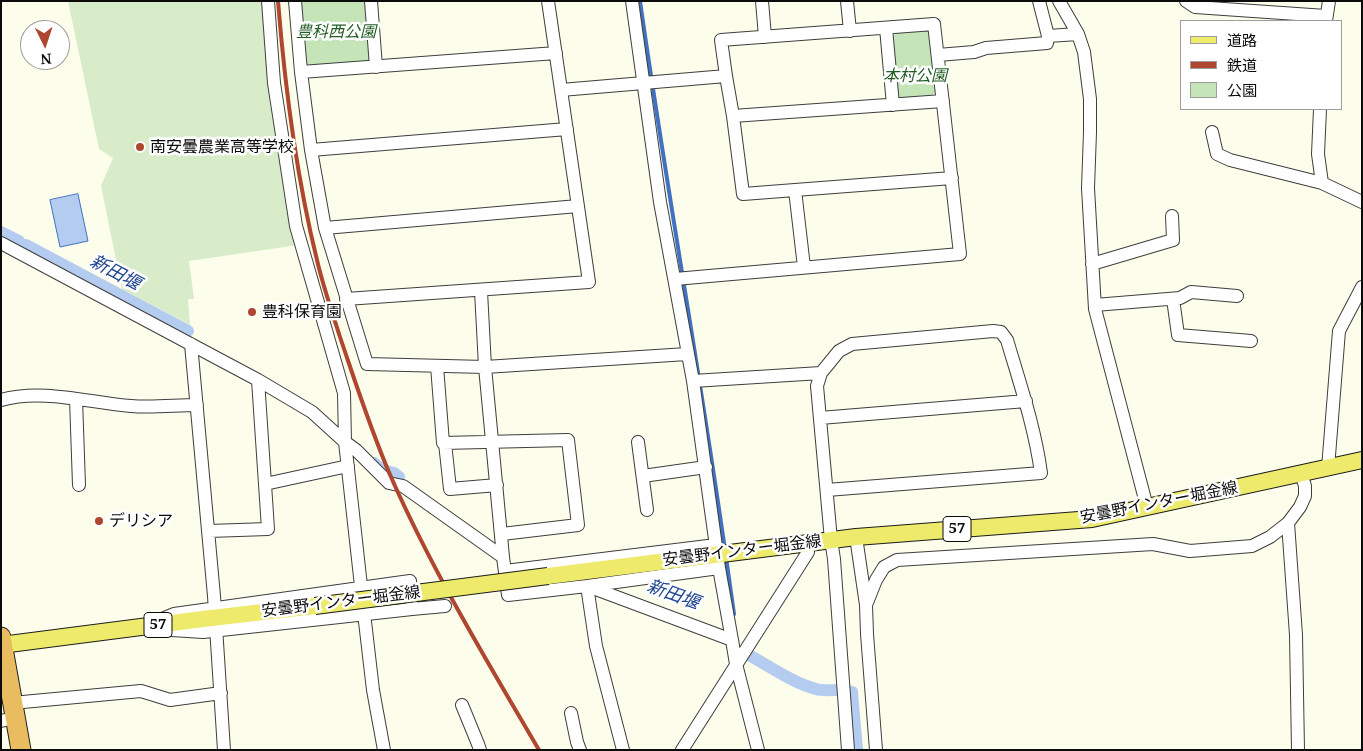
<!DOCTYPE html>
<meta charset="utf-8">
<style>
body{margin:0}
#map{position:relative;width:1363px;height:751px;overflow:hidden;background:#fdfdeb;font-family:"Noto Serif","Noto Sans JP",serif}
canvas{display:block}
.frame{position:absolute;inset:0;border:2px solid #0b0b0b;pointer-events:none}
.legend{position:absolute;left:1180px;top:20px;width:162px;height:90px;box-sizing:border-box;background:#fff;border:1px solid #9d9d9d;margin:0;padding:6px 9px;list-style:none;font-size:15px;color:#0b0b0b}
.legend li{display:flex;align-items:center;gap:10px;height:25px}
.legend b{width:25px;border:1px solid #9d9d9d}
.north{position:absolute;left:20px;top:20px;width:50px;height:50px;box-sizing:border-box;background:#fff;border:1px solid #9d9d9d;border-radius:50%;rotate:176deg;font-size:14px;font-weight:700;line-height:20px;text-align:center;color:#0b0b0b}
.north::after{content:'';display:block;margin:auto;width:18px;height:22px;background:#af4630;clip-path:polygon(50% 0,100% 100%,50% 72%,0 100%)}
</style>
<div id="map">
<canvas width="1363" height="751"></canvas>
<div class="frame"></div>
<ul class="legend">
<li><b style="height:6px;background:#edea6c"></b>道路</li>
<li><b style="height:6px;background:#af4630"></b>鉄道</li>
<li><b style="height:14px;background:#c5e4b8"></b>公園</li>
</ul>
<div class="north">N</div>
</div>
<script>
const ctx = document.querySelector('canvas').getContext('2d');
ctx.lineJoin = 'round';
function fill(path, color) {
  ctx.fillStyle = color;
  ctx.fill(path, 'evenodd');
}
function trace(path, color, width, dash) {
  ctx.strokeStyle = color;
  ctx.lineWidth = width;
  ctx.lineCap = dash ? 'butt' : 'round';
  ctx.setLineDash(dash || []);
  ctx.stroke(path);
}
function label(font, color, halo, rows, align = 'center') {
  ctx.font = font + ' "Noto Serif","Noto Sans JP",serif';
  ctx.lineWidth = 5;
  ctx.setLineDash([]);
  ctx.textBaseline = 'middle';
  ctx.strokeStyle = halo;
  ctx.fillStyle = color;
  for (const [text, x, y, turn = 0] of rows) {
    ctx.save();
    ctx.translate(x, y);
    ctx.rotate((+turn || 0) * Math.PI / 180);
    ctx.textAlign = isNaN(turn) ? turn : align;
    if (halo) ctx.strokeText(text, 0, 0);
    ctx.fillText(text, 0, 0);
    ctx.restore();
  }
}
const green = new Path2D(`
 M301,1H365L370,61L306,67Z
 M925,30L931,36L937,91L932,96L901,99L896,93L891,38L896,33Z`);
const pitch = new Path2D(`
 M68,1H262L298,245L189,261L194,299H188L190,325L122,289L101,186L113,158L99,149Z`);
const water = new Path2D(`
 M78,194L88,241L60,247L50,200Z`);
const stream = new Path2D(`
 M640,1C666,184 699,367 725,550
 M726,557L734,614`);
const canal = new Path2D(`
 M1,232L19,241
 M26,245L188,331
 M374,463L382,470L394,473L399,477
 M749,655C769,666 793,683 816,689C823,691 831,690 839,690
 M848,691L852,692L857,750`);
const minor = new Path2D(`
 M268,1L274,83L296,226L344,393L345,442L364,613L373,690L384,750
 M295,1L301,72L311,150L325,228L367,364L485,367L687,354
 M371,1L376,67
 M632,1L660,202L693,381L719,568L732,640
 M762,1L765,37
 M847,1L850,31
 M1059,1L1078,34L1084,52L1090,99V132L1088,188L1095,309L1147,507
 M1186,1L1195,7L1326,16
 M1326,21L1329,1
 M886,28L893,105
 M1048,36L1078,34
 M938,55L974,52L986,48L1047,43L1048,36L1039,1
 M301,72L556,53
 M561,90L726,76
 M1320,109L1318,154L1322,183L1362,202
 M733,116L943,101
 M1212,132L1217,154L1230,160L1322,183
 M311,150L567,129
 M795,190L952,178
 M325,228L578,206
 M1,243L258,380L312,412L345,442L356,450L389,483L403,486L503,557
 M1092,264L1173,240L1172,216
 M675,279L960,254L934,24L721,40L726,76L733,116L743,194L795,190L804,267
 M481,291L485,367L503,557L508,595L587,586L719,568
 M346,299L589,282L548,1
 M1173,299L1178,335L1251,341
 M1095,305L1180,298L1191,292L1237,296
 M191,344L214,596L224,750
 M437,366L443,443L568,440L578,525L502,534
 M821,373L839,351L852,344L993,331L1001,332L1007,340C1020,384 1035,428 1041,473L827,490
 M693,381L821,373L817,386L831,540L834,559L848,750
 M76,399L79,485
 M1,400C42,388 90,403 131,406C152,408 176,405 197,405
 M820,418L1026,401
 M638,442L647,510
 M445,443L450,489L497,485
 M1328,468L1339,331L1362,287
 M643,476L706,467
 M265,484L348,466
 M1288,523L1296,635L1298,750
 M209,531L268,529L258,380
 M856,537L866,605L867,634L876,750
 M505,571L716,545
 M410,581L412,609L203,632L172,630L143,627L174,614Z
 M587,586L596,646L623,750
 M590,587L732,640L736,664L758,750
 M866,605L876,580L884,567L897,560L1153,544L1190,551L1252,546L1270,537L1288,523L1300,507L1305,496V486L1301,473
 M412,609L445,606
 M12,703L141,691L170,700L221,693
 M462,705L478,744L480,750
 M571,713L577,742L580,750
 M1,721L15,718
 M682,750L808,552V543`);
const major = new Path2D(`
 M548,576L856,537L1092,519L1362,460
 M1,645L203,619L315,606`);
const highway = new Path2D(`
 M1,637L21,750`);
const rail = new Path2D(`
 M278,1C285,88 296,175 317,260C323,286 332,312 340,337C356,384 371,431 391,477C433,572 487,661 539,750`);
const majorBridge = new Path2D(`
 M315,606L548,576`);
const markers = [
 [140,147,5,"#af4630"],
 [252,312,5,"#af4630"],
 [99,521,5,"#af4630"]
];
const shields = [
 [957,529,28],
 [158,625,28]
];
const shieldNames = [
 ["57",957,529],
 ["57",158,625]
];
const parkNames = [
 ["豊科西公園",336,32],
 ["本村公園",915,76]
];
const poiNames = [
 ["南安曇農業高等学校",150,147],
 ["豊科保育園",262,312],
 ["デリシア",109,521]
];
const streetNames = [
 ["安曇野インター堀金線",1159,503,-11],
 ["安曇野インター堀金線",742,551,-7],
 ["安曇野インター堀金線",341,602,-7]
];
const waterNames = [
 ["新田堰",115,273,28],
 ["新田堰",673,595,20]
];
fill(green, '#c5e4b8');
fill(pitch, '#d8ecc9');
fill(water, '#b4ccf0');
trace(water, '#4271c1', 1);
trace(stream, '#4271c1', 4);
trace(canal, '#b4ccf0', 12);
trace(minor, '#3e3e3e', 14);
trace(major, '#1c1c1c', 18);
trace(highway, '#1c1c1c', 21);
trace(minor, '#fff', 12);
trace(major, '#edea6c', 16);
trace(highway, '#e8bc5f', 19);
trace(rail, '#af4630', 4);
trace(majorBridge, '#1c1c1c', 18, []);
trace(majorBridge, '#edea6c', 16);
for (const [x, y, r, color] of markers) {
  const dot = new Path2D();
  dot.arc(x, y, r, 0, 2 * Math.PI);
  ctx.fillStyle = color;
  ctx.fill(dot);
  trace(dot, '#fff', 2);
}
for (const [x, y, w] of shields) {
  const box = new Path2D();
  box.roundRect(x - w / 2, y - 12.5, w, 25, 4);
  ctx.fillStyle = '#fff';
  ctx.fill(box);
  trace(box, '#0b0b0b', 1);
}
label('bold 15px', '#0b0b0b', null, shieldNames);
label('italic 16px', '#225d23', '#fff', parkNames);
label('16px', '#0b0b0b', '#fff', poiNames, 'left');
label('16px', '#0b0b0b', '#fff', streetNames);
label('italic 18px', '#204691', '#fff', waterNames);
</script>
